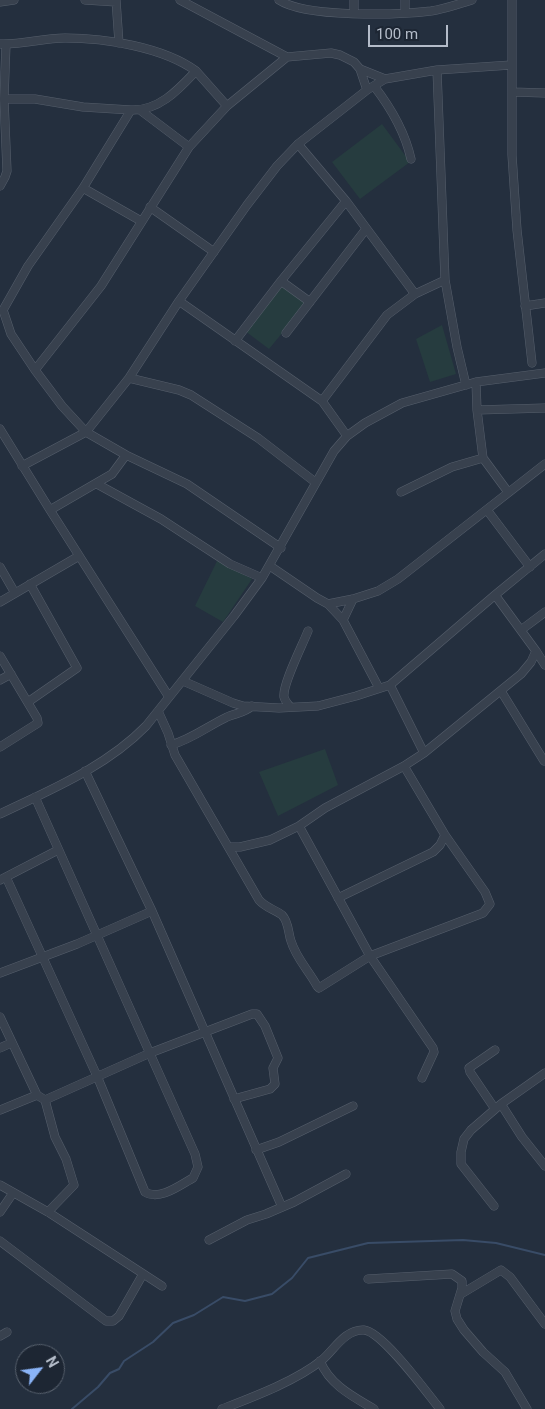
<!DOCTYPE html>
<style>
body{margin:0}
#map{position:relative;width:545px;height:1409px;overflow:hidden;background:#242f3e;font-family:Roboto,sans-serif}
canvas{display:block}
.north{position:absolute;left:15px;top:1344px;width:50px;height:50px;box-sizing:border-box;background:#1d2633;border:1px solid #59626f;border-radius:50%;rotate:60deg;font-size:14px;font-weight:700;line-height:20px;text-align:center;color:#b4bcc9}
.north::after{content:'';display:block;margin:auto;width:18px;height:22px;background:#8ab4f8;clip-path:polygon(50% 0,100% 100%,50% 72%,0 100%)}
.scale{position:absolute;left:368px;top:25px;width:80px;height:22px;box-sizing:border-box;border:2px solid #b4bcc9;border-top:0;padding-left:6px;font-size:15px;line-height:18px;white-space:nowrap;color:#b4bcc9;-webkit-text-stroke:4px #1d2633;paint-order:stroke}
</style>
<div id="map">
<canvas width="545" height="1409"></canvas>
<div class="north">N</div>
<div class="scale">100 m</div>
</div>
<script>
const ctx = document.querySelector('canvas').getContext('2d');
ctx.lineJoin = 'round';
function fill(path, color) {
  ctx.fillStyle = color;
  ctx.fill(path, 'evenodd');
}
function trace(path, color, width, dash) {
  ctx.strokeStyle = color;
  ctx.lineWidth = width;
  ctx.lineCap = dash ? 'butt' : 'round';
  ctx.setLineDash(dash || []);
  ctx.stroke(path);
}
const green = new Path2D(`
 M382,124L410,162L360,199L332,162Z
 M284,284L307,303L269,349L245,331Z
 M442,325L456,374L430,382L416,339Z
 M218,559L252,579L223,622L195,606Z
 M325,749L338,785L278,816L259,772Z`);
const stream = new Path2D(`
 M72,1409L98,1387L110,1373L119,1369L124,1361L153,1342L173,1323L194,1315L223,1297L245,1301L272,1294L292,1278L308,1258L368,1243L463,1240L496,1243L545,1255`);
const minor = new Path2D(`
 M85,0L116,2
 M116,0L119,43
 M180,0L287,57
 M279,0C306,18 398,15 431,11C444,9 459,4 472,0
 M354,0V13
 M512,0V155L517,230L532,363
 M0,2L14,0
 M405,13V0
 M0,44C22,45 43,38 65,38C105,38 163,47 196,71
 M360,69L367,90
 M437,70L445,280L457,347L466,385
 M374,86C391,108 405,132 411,159
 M512,92L545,93
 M4,99H35L83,107L131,110
 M140,110L189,147
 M298,144L346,201L415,294
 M0,186L5,177L7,171L4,99L6,44
 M150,207L214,252
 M141,221L83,188L131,110C159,111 178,90 196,71L227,106
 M281,281L310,302
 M179,301L322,401L347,436
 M525,306L545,303
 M286,333L366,229
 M235,341L281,281L346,201
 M35,370L11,334L3,310L28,266L83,188
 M129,378L179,390L191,395L258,438L315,482
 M476,382L477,410L483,458L508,492
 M322,401L387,315L415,294L445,280
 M477,410L545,408
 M0,429L50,510L169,697
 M22,466L86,432L129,378L179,301L247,205L277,166L298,144L367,90L385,79L437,70L511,65
 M97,484L161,519L230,564L262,578
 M401,492L452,467L483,458
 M50,510L112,474L126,455
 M487,510L530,567
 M281,548L187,484L126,455L86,432L62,406L35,370L101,286L189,147L227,106L287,57L331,53L340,55L354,62L360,69L385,79
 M270,566L317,598L328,604L353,599L378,591L398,579L545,464
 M0,567L15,593
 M0,602L79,556
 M328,604L343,620L379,688
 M343,620L353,599
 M521,630L545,612
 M536,651L545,665
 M0,656L37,718L38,723L0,747
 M0,680L11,674
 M183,681L233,703L243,706L279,708L318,706L356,696L390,685L495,595L545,554
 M390,685L424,753
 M501,691L544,761
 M28,702L77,668L30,584
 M290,707C288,704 285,701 284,697C282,685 303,644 308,631
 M158,711L168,733L175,755L259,900C266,908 274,909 282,915C289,922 288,933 291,941C296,958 309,971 317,986L319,988L370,956L483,913L490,904L485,892L445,835L404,766
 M171,745C192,739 208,726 227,717C236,713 244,713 252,706
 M85,771L152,911L282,1207
 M0,814C50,790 106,767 146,726L234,616L262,578L334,451L347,436L365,423L402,403L476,382L545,373
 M299,826L370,956L433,1048L434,1052L422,1078
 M229,847H240L270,840L299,826L325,808L404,766L424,753L521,674L531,662L536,651L495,595
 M6,877L97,1076L145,1192C160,1201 180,1185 193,1178L198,1167L195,1154L35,797
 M0,880L58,850
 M338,898L433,852L440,845L445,835
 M0,973L77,944L152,911
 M0,1017L37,1095L45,1100L55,1137L66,1159L74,1185L48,1212
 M0,1048L11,1043
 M45,1100L150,1053L252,1014H257L265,1026L278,1058L273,1068L275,1084L270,1089L234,1099
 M501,1104L522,1137L545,1166
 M495,1109L470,1072L469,1068L495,1050
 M0,1110L37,1095
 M256,1150L279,1142L353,1106
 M0,1185L48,1212L162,1286
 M494,1206L461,1164V1152L464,1139L471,1130L501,1104L545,1073
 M0,1212L13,1193
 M209,1240L247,1220L266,1214L294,1202L346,1174
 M0,1241L106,1321H113L119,1316L143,1274
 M368,1279L452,1274L462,1281V1288L455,1311L457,1319L464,1330L483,1352L505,1372L527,1409
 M461,1294L501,1270L510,1277L545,1324
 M0,1336L7,1332
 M320,1361C330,1385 352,1396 374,1409
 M222,1409C253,1397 296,1381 322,1360C334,1350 345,1329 364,1330C383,1332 427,1393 440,1409`);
fill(green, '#263c3f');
trace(stream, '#394c67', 2);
trace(minor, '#565f6c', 9);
trace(minor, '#38414e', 8);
</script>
